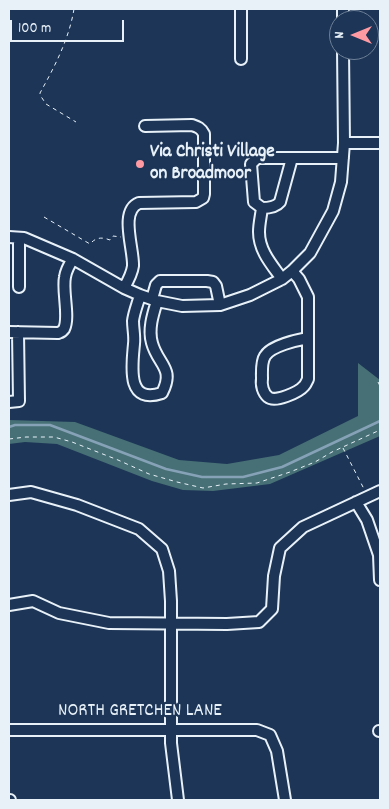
<!DOCTYPE html>
<style>
body{margin:0}
#map{position:relative;width:389px;height:809px;overflow:hidden;background:#1d3557;font-family:Dekko,sans-serif}
canvas{display:block}
.frame{position:absolute;inset:0;border:10px solid #e8f1f8;pointer-events:none}
.north{position:absolute;left:329px;top:10px;width:50px;height:50px;box-sizing:border-box;background:#1d3557;border:1px solid #6e8097;border-radius:50%;rotate:270deg;font-size:14px;font-weight:700;line-height:20px;text-align:center;color:#e8f1f8}
.north::after{content:'';display:block;margin:auto;width:18px;height:22px;background:#ff9aa2;clip-path:polygon(50% 0,100% 100%,50% 72%,0 100%)}
.scale{position:absolute;left:10px;top:20px;width:114px;height:22px;box-sizing:border-box;border:2px solid #e8f1f8;border-top:0;padding-left:6px;font-size:15px;line-height:18px;white-space:nowrap;color:#e8f1f8;-webkit-text-stroke:4px #1d3557;paint-order:stroke}
</style>
<div id="map">
<canvas width="389" height="809"></canvas>
<div class="frame"></div>
<div class="north">N</div>
<div class="scale">100 m</div>
</div>
<script>
const ctx = document.querySelector('canvas').getContext('2d');
ctx.lineJoin = 'round';
function fill(path, color) {
  ctx.fillStyle = color;
  ctx.fill(path, 'evenodd');
}
function trace(path, color, width, dash) {
  ctx.strokeStyle = color;
  ctx.lineWidth = width;
  ctx.lineCap = dash ? 'butt' : 'round';
  ctx.setLineDash(dash || []);
  ctx.stroke(path);
}
function label(font, color, halo, rows, align = 'center') {
  ctx.font = font + ' Dekko,sans-serif';
  ctx.lineWidth = 4.5;
  ctx.setLineDash([]);
  ctx.textBaseline = 'middle';
  ctx.strokeStyle = halo;
  ctx.fillStyle = color;
  for (const [text, x, y, turn = 0] of rows) {
    ctx.save();
    ctx.translate(x, y);
    ctx.rotate((+turn || 0) * Math.PI / 180);
    ctx.textAlign = isNaN(turn) ? turn : align;
    if (halo) ctx.strokeText(text, 0, 0);
    ctx.fillText(text, 0, 0);
    ctx.restore();
  }
}
const green = new Path2D(`
 M358,363L380,380V436L270,484L213,491L183,490L152,481L57,444L25,442L9,444V420L75,422L179,460L227,464L279,455L358,416Z`);
const stream = new Path2D(`
 M9,427L15,425H50L166,469L202,477H243L282,467L380,421`);
const path = new Path2D(`
 M74,9C69,39 55,66 40,93V95L46,104L76,122
 M44,217L90,244C96,237 102,237 110,240L113,236L121,237
 M378,382L380,386
 M9,439L26,437H54L72,442L118,460L149,474L177,482L203,488L226,484L257,483L290,472L315,462L332,452L380,430
 M343,448L364,489`);
const minor = new Path2D(`
 M343,9V20
 M241,59V9
 M344,143H380
 M292,158L280,202C276,207 269,208 262,208L254,202L251,164L257,158H343
 M262,208C261,216 259,224 259,232C259,251 272,265 282,279
 M9,237L24,238L73,259L124,288L140,295L157,301L182,306L220,305L250,295L282,279L292,271L310,253L333,211L341,182L344,143L343,50
 M19,238V287
 M292,271L299,279L308,297V379C307,381 306,384 304,386C299,392 275,403 268,397C263,393 261,385 262,379C262,372 261,362 265,356C271,346 297,340 308,338
 M124,288C128,281 132,274 133,266C134,249 119,211 139,203L196,202L203,198L204,194V134C201,128 198,127 192,125L145,126
 M140,295C138,303 134,312 133,321C133,329 135,336 134,344C132,366 126,405 162,393C175,368 158,365 152,343C148,329 153,314 157,301
 M152,299L156,285L160,281H207L213,282L216,286L220,305
 M9,332L58,333C61,332 62,332 64,329C70,317 62,291 65,277C66,270 69,265 73,259
 M9,402L19,401L18,332
 M9,495L31,492L77,505L139,529L162,549L169,571L171,601V743L178,800
 M356,502L367,520L379,555L380,580
 M9,605L33,601L59,613L109,623L227,624L259,622L272,609L274,576L280,548L303,527L380,491
 M9,730H257L270,735L277,751L285,800
 M379,731H380
 M9,800H10`);
const markers = [
 [140,164,5,"#ff9aa2"]
];
const poiNames = [
 ["Via Christi Village",150,153],
 ["on Broadmoor",150,175]
];
const streetNames = [
 ["NORTH GRETCHEN LANE",140,712]
];
fill(green, '#477076');
trace(stream, '#86a2b7', 2.5);
trace(minor, '#e8f1f8', 14);
trace(path, '#e8f1f8', 1, [4, 4]);
trace(minor, '#1d3557', 10);
for (const [x, y, r, color] of markers) {
  const dot = new Path2D();
  dot.arc(x, y, r, 0, 2 * Math.PI);
  ctx.fillStyle = color;
  ctx.fill(dot);
  trace(dot, '#1d3557', 2);
}
label('bold 19px', '#e8f1f8', '#1d3557', poiNames, 'left');
label('19px', '#e8f1f8', '#1d3557', streetNames);
</script>
